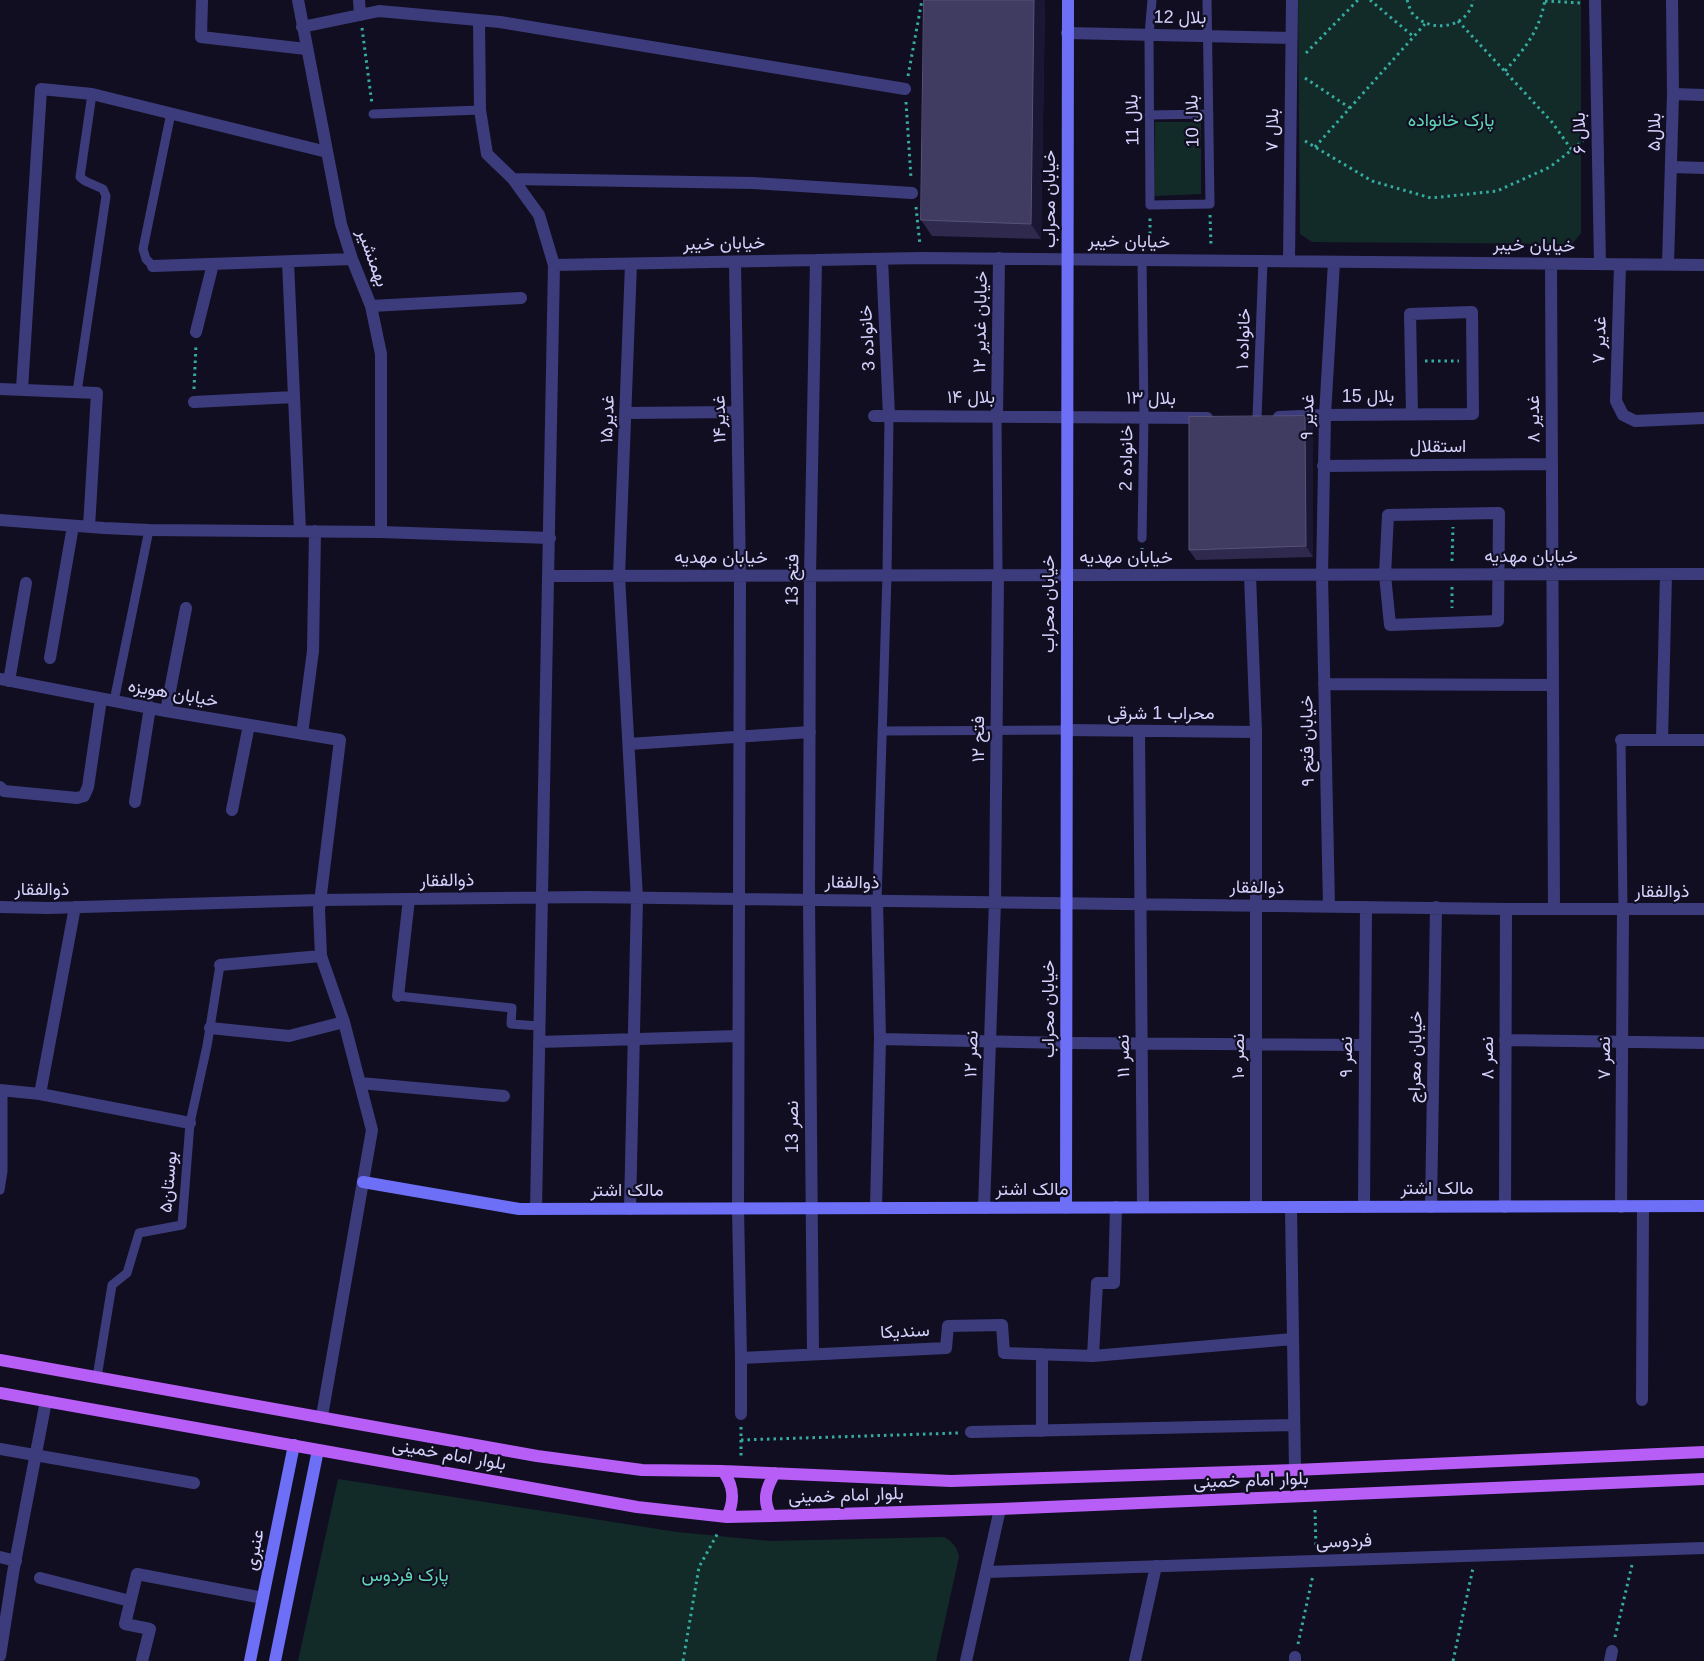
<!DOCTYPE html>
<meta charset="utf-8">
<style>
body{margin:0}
canvas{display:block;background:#110e21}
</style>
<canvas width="1704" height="1661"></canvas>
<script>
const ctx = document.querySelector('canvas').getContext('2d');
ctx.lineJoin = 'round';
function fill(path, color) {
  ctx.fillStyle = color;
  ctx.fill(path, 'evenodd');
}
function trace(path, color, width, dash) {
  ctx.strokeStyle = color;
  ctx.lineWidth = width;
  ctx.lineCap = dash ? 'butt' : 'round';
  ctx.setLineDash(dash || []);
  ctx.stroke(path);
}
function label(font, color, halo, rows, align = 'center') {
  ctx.font = font + ' Helvetica,Vazirmatn,sans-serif';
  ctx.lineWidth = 4.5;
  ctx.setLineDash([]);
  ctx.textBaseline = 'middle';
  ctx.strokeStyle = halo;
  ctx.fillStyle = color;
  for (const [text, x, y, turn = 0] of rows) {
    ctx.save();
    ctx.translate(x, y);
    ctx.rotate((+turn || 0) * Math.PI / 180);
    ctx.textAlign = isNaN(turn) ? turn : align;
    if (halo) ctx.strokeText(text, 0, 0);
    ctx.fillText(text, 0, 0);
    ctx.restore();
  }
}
const green = new Path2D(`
 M1298,0H1581V233L1572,244L1312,242L1300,234Z
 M1155,122H1201V194L1154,196Z
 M338,1479L677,1532L770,1541L944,1537C953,1542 957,1547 959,1557L936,1661H298Z`);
const path = new Path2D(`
 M1370,0L1414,37
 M1407,0C1409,5 1410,11 1413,14C1431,34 1469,28 1473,0
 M1545,1L1582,3
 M1458,21L1551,121L1572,150
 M362,28L372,104
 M1306,53L1358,0
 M1505,71C1525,48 1539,32 1545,0
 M908,76L922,0
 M1305,78L1350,108
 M906,102L911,178
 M1305,141L1372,181L1431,198L1497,191L1550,167L1583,141
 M1315,147L1425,24
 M916,207L920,245
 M1210,215L1211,246
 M1150,247V216
 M1425,361H1459
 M194,389L196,345
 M1142,548L1143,562
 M1452,561L1453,527
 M1452,587V608
 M741,1427V1459
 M741,1440L958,1433
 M1315,1510L1316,1549
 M1615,1637L1632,1565
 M1298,1644L1313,1575
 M683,1661L699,1567L719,1531
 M1453,1661L1473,1568`);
const lane = new Path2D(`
 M1152,0L1149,35L1150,205L1210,204L1207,0
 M373,114L480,110
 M1149,115L1209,114
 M1142,260L1144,417L1142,538
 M153,266L146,259L143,249L171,113
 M77,392L106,196L103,189L85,181L80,177L92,94
 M997,416L998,575
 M1257,418L1263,261
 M114,701L149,530
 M882,731L1067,730
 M1621,740L1623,909
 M877,901L887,575L889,416
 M398,996L512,1008L511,1024L539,1026
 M0,1190L3,1171V1090
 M97,1377L112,1285L127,1273L139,1233L182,1225L190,1123L207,1046L220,965`);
const street = new Path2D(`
 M202,0L201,37L306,49
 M298,0L341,224L352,259L371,306L381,354V532
 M359,0L360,15
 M1595,0L1600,264
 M479,20L480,110L487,154L513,179L539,215L554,265L536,1209
 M302,27L379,11L500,22L905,89
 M1067,33L1291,38
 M1673,94L1704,95
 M1672,167L1704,168
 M513,179L753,183L912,193
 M882,259L889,416
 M1289,261L1292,0
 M288,262L300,531
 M735,262L740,576L738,1209L741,1358L946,1348L948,1326L1002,1325L1004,1353L1093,1356L1293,1339
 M1551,264L1554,909
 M1668,264L1673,94L1672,0
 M554,265L921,258L1704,265
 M1620,265L1616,401L1623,415L1635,421L1704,418
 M153,266L352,259
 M371,306L521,298
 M196,332L213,264
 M0,389L97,393L89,527
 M22,389L41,89L92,94L327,152
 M194,402L294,397
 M625,413L737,412
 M874,416L1207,418
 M997,416L999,258
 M1279,417L1325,415L1473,414L1472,312L1410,314L1412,414
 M1323,466L1552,464
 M1499,513L1498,621L1390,625L1385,575L1388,515Z
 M0,520L104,528L149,530L381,532L550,538
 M1250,575L1256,732V1207
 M549,576L1704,574
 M50,658L73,526
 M0,679L166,711L340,740L319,910L321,956L344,1022L372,1130L322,1416
 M9,681L26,583
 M1324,684L1553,685
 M166,711L186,608
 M1067,730L1256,732
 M1139,731L1143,1207
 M302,734L313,651L315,531
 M1621,740H1704
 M1662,740L1666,574
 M629,744L810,732
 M0,787L4,791L77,798L84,796L88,787L101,699
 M135,802L150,707
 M232,810L249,725
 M1329,906L1322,575L1325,415L1334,262
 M0,907L48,908L320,900L586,897L1506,909H1704
 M220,965L321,956
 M398,996L409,899
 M210,1028L289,1036L344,1022
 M880,1039L1066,1043L1365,1045
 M1505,1040L1704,1043
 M539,1042L738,1036
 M360,1083L504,1096
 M0,1090L40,1094L190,1123
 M40,1094L75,907
 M1291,1207L1295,1470
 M1364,1207L1366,907
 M1431,1207L1436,907
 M1505,1207L1506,909
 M1621,1207L1623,909
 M876,1208L880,1039L877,901
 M984,1208L995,902L998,575
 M630,1209L637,898L619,576L631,264
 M813,1354L809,900L810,575L816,260
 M1042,1354V1431
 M1093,1356L1097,1283H1114L1116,1207
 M1642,1400L1643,1207
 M741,1414V1358
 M971,1432L1294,1425
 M0,1449L194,1483
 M0,1557L16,1561
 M986,1572L1704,1548
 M40,1578L130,1601
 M0,1656L13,1573L46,1401
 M142,1661L150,1629L125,1624L137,1574L263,1598
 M966,1661L1000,1509
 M1135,1661L1156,1566
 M1295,1661V1657
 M1610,1661L1612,1651`);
const secondary = new Path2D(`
 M363,1182L519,1209L1704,1206
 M1066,1208L1068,0
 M250,1661L294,1445
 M275,1661L318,1450`);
const primary = new Path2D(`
 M0,1360L537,1456L642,1470L723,1471L951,1481L1295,1470L1704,1452
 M0,1393L637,1507L727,1517L771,1516L1000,1509L1704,1479
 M723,1471C734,1486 735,1500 727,1517
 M771,1516C762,1500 766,1488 775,1473`);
const wall = new Path2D(`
 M924,0H1045L1041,239L932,236L921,220Z
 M1313,426V557L1196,560L1189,550Z`);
const shadedWall = new Path2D(`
 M1034,0H1045L1041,239L1031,224Z
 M1305,416L1313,426V557L1306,546Z`);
const building = new Path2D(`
 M924,0H1034L1031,224L921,220Z
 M1305,416L1306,546L1189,550V417Z`);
const streetNames = [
 ["بلال 12",1180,18,1],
 ["بلال 11",1133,120,-91],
 ["بلال 10",1193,121,-91],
 ["بلال ۷",1273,130,-89],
 ["بلال۵",1655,132,-89],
 ["بلال ۶",1580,133,-91],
 ["خیابان محراب",1050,199,-90],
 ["خیابان خیبر",1129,242,1],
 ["خیابان خیبر",724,244,-1],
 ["خیابان خیبر",1534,246,1],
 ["بهمنشیر",372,258,70],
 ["خیابان غدیر ۱۲",981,322,-89],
 ["خانواده 3",868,338,-93],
 ["خانواده ۱",1244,339,-88],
 ["غدیر ۷",1600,340,-88],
 ["بلال 15",1368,397],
 ["بلال ۱۴",971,398],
 ["بلال ۱۳",1151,399,1],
 ["غدیر ۹",1308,417,-88],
 ["غدیر۱۵",608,419,-88],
 ["غدیر۱۴",720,419,-91],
 ["غدیر ۸",1534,419,-90],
 ["استقلال",1438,447],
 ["خانواده 2",1127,458,-89],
 ["خیابان مهدیه",1531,557],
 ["خیابان مهدیه",721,558],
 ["خیابان مهدیه",1126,558],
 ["فتح 13",793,580,-89],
 ["خیابان محراب",1049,604,-90],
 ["خیابان هویزه",173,694,10],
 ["محراب 1 شرقی",1161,714],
 ["فتح ۱۲",979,739,-90],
 ["خیابان فتح ۹",1308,741,-91],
 ["ذوالفقار",447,881,-1],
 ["ذوالفقار",852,883,1],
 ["ذوالفقار",1257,888,1],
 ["ذوالفقار",42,890],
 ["ذوالفقار",1662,892],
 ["خیابان محراب",1049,1009,-90],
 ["نصر ۱۲",972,1054,-88],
 ["نصر ۱۱",1124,1056,-91],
 ["نصر ۱۰",1239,1056,-90],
 ["نصر ۹",1347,1057,-90],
 ["خیابان معراج",1416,1057,-89],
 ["نصر ۸",1488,1058,-90],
 ["نصر ۷",1605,1058,-90],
 ["نصر 13",793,1127,-90],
 ["بوستان۵",169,1182,-85],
 ["مالک اشتر",1437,1189],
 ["مالک اشتر",1032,1190],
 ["مالک اشتر",627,1191],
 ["سندیکا",905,1332,-3],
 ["بلوار امام خمینی",449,1455,10],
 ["بلوار امام خمینی",1251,1481,-2],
 ["بلوار امام خمینی",846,1496,-2],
 ["فردوسی",1344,1542,-2],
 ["عنبری",255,1550,-79]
];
const parkNames = [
 ["پارک خانواده",1451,121],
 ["پارک فردوس",405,1576]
];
fill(green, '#122a28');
trace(path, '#35aca0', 3, [2.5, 4]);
trace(lane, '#3c3c7d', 9);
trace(street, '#3c3c7d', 12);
trace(secondary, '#6d6ff7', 12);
trace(primary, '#b75ef6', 12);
fill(wall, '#2e294d');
fill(shadedWall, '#1b1634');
fill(building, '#403b60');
trace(building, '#575278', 1);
label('18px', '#d4d1fc', '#110e21', streetNames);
label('18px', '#61d8b5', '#110e21', parkNames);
</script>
